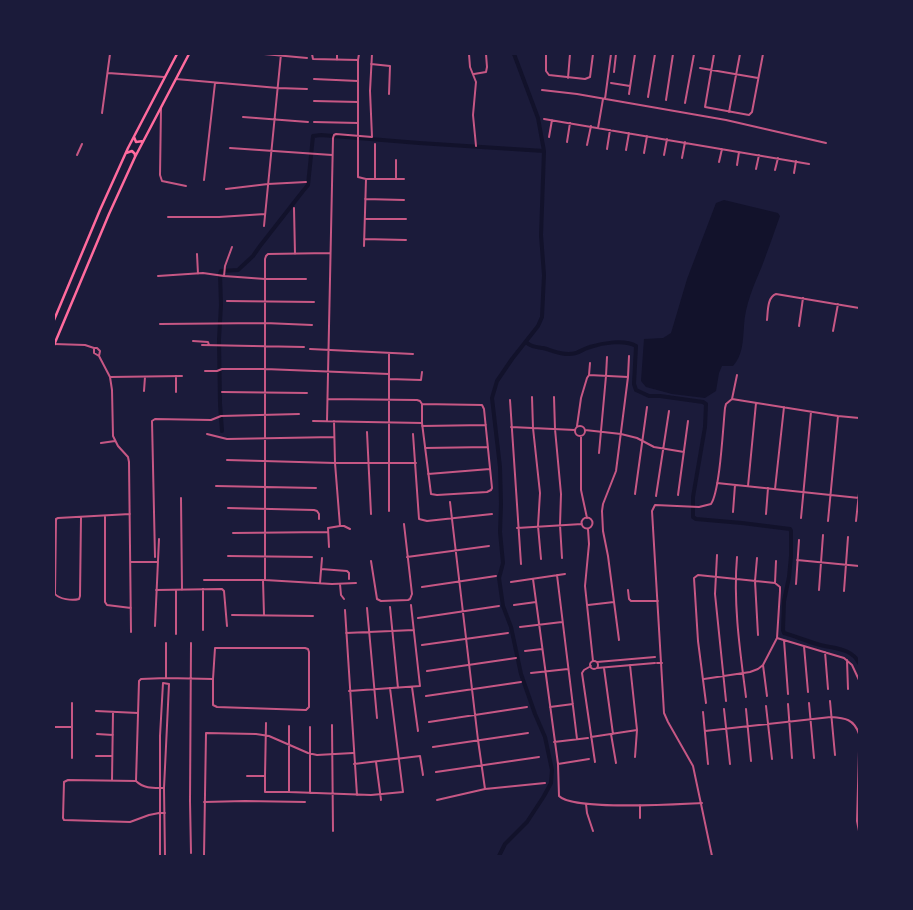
<!DOCTYPE html>
<style>
body{margin:0}
#map{position:relative;width:913px;height:910px;overflow:hidden;background:#1b1b3a;font-family:"Golos Text",sans-serif}
canvas{display:block}
.frame{position:absolute;inset:0;border:55px solid #1b1b3a;pointer-events:none}
</style>
<div id="map">
<canvas width="913" height="910"></canvas>
<div class="frame"></div>
</div>
<script>
const ctx = document.querySelector('canvas').getContext('2d');
ctx.lineJoin = 'round';
function fill(path, color) {
  ctx.fillStyle = color;
  ctx.fill(path, 'evenodd');
}
function trace(path, color, width, dash) {
  ctx.strokeStyle = color;
  ctx.lineWidth = width;
  ctx.lineCap = dash ? 'butt' : 'round';
  ctx.setLineDash(dash || []);
  ctx.stroke(path);
}
const water = new Path2D(`
 M724,200L778,213L780,216C774,233 768,250 762,266C754,285 745,305 744,326C743,340 743,355 733,366H722L719,373L716,391L705,398L672,394L646,387L641,381L644,339L663,338L671,333L687,279L716,203Z`);
const canal = new Path2D(`
 M526,342C531,347 536,347 543,348C554,351 564,356 576,353C581,351 586,348 590,347C602,343 625,339 636,346L634,384L636,390L649,396H660L703,402L706,404L705,427L693,497V517L696,519L742,523L790,529L791,531V556L789,577L784,601L783,630L784,633C795,636 806,641 817,644C832,649 851,647 859,663
 M222,431L220,404L219,339L221,305L220,274L221,271L238,270L253,256L260,246L303,191L308,185L313,136L321,135L419,143L544,151
 M499,856L505,844L527,822L544,796L551,783L552,770L545,737L535,714L521,674L511,627L503,606L499,578L503,563L500,532L501,504L500,467L492,398L497,381L512,359L538,326L542,317L544,275L541,235L544,151L538,118L514,54`);
const minor = new Path2D(`
 M264,54L307,58
 M312,54L313,59L358,60V177L366,179L364,246
 M469,54L470,67L476,82L473,115L476,146
 M546,54V71L549,75L585,79L590,77L593,54
 M714,54L705,107L749,115L752,112L763,54
 M337,60V54
 M358,60L359,54
 M371,64L390,66L389,94
 M700,68L758,78
 M614,72L616,54
 M108,73L164,77
 M474,74L486,72L487,67L486,54
 M568,78L570,54
 M176,79L278,88L307,89
 M314,79L358,81
 M611,83L630,86
 M542,90L577,94L726,120L826,143
 M629,94L635,54
 M648,97L655,54
 M605,99L611,54
 M666,100L673,54
 M314,101L358,102
 M685,103L694,54
 M161,108L160,175L162,181L186,186
 M729,112L740,54
 M102,113L110,54
 M243,117L308,122
 M544,119L809,164
 M314,122L358,123
 M598,128L603,99
 M549,137L552,120
 M567,142L570,123
 M375,144V179
 M587,145L591,126
 M230,148L332,155
 M607,149L610,130
 M626,150L629,133
 M644,153L647,136
 M77,155L82,144
 M664,155L667,139
 M682,158L685,142
 M719,162L722,149
 M737,165L739,152
 M756,169L759,155
 M775,170L778,158
 M794,173L796,161
 M366,179H404
 M396,179V160
 M204,180L215,83
 M226,189L268,184L306,182
 M365,199L404,200
 M294,208L295,254
 M168,217H219L265,214
 M365,219H406
 M264,226L281,54
 M364,239L406,240
 M197,254L198,274
 M158,276L203,273L224,276L265,279H306
 M224,276L225,266L232,247
 M227,301L314,302
 M767,320C768,312 767,297 776,294L859,308
 M160,324L265,323L312,325
 M799,326L803,298
 M833,331L838,304
 M193,341L208,342L209,345
 M54,344L85,345L94,348
 M202,345L304,347
 M310,349L413,354
 M99,356L100,351L97,348H94V353L99,356L110,377L112,390L113,436L118,446L128,457L129,462L131,632
 M205,371H217L222,369H265L389,374
 M589,375L590,363
 M176,376V392
 M110,377L182,376
 M389,379L421,380L422,372
 M144,391L145,377
 M222,392L307,393
 M532,397L533,428L540,493L538,526L541,559
 M554,397L555,429L561,494L560,525L562,558
 M328,399L417,400L420,401L422,404
 M732,399L838,416L859,418
 M510,400L521,564
 M313,421L422,423V404L482,405L484,409L492,488L491,490L487,492L437,495L431,494L422,423
 M327,421L333,138L334,135L336,134L372,137L370,91L372,54
 M575 431a5 5 0 1 1 10 0a5 5 0 1 1-10 0Z
 M422,426L486,425
 M577,426L581,398L587,378L589,375L628,377
 M511,427L575,430
 M585,430L621,434L637,438L654,447L684,452
 M367,432L371,514
 M207,434L227,439L334,437
 M413,434L419,519L427,521L492,514
 M581,436V490L587,518
 M101,443L115,441
 M425,448L488,447
 M599,453L606,376L607,357
 M227,460L335,463H416
 M428,474L490,469
 M717,483L859,498
 M216,486L316,488
 M748,486L756,403
 M775,489L784,407
 M635,494L647,407
 M678,495L688,421
 M656,496L669,411
 M181,498L182,590
 M450,502L478,740L485,789
 M228,508L314,510L317,511L319,514V519
 M389,511V353
 M733,512L735,485
 M766,514L768,488
 M105,516V602L107,605L131,608
 M81,517L80,596L79,599C72,601 59,599 55,594L56,519L58,518L130,514
 M581.5 523a5.5 5.5 0 1 1 11 0a5.5 5.5 0 1 1-11 0Z
 M801,518L811,412
 M828,521L838,416
 M856,521L859,493
 M340,526H344L350,529
 M517,528L582,524
 M588,529L589,544L585,586L593,661
 M233,533L328,532
 M329,547L328,528L340,526L335,463L334,421
 M717,555L715,594L726,701
 M228,556L312,557
 M155,557L152,421L155,419L211,420L221,416L299,414
 M407,557L489,546
 M737,557C733,603 740,651 746,697
 M757,558L755,581L758,635
 M797,560L859,566
 M371,561L377,599L381,601L408,600L410,599L412,594L404,524
 M131,562H158
 M321,569L347,571L349,573V579
 M557,575L577,739
 M533,579L558,764L559,796C573,811 678,804 702,803
 M204,580H265L332,584L356,583
 M263,580L264,615
 M265,580V259L266,256L268,254L330,253
 M511,582L565,574
 M320,583L322,558
 M775,583L776,561
 M340,584L341,595L344,599
 M796,584L799,540
 M422,587L496,576
 M203,589V630
 M156,590L222,589L224,591L227,626
 M176,590V634
 M628,590L629,599L631,601H658
 M819,590L823,535
 M844,591L848,537
 M514,605L536,602
 M588,605L614,602
 M390,607L398,688
 M367,608L377,718
 M345,610L357,795
 M232,615L313,616
 M418,618L499,606
 M155,626L159,539
 M520,627L562,622
 M346,633L414,630
 M777,638L844,658L852,665L859,680
 M619,640L608,556L603,531L602,511L603,504L616,471L628,377L629,356
 M784,640L788,694
 M422,645L508,633
 M804,646L808,692
 M525,651L542,649
 M825,652L828,689
 M847,660L848,689
 M590 665a4 4 0 1 1 8 0a4 4 0 1 1-8 0Z
 M597,662L655,657
 M657,663H662
 M630,665L637,730L635,757
 M763,665L767,696
 M591,666L584,670L582,673L595,762
 M597,668L655,663
 M604,668L613,734
 M427,671L516,658
 M531,673L568,669
 M166,678V643
 M704,679L750,672L758,669L763,665L777,638L780,591V587L775,583L698,575L694,578L698,641L706,703
 M412,687L418,731
 M349,691L420,686L411,605
 M426,696L521,682
 M830,701L835,755
 M809,703L814,758
 M788,704L792,758
 M766,706L772,759
 M550,707L573,704
 M724,709L730,764
 M746,709L751,761
 M96,711L138,713
 M703,712L708,764
 M429,722L527,707
 M332,725L333,831
 M54,727H72V703
 M705,731L831,717C845,718 854,719 859,734
 M97,734L113,735
 M611,734L616,763
 M591,737L637,730
 M554,742L588,738
 M433,747L528,733
 M859,751L857,821L859,831
 M96,756H112
 M72,758V727
 M376,762L381,800
 M354,764L420,756L423,775
 M558,764L589,759
 M436,772L539,757
 M247,776H265L266,723
 M265,776V792H289V726
 M112,780L113,712
 M136,781L139,681L141,679L166,678L213,679V705L217,707L306,710L309,707V652L308,649L305,648H215L213,679
 M164,788C154,788 144,789 136,781L68,780L64,782L63,818L64,820L130,822L149,815L159,813H165
 M289,792L371,795L403,792L390,688
 M310,793V727
 M437,800L485,789L545,783
 M204,802L245,801L305,802
 M586,804L587,813L593,831
 M640,818V805
 M191,853L190,801L191,643
 M160,856V736L163,683L169,684L164,788L165,856
 M204,856L206,733L256,734L269,736L308,753L317,755L353,753
 M712,856L693,766L668,722L664,713L652,511L655,505L699,507L711,504C720,491 723,427 725,408L726,404L732,399L737,375`);
const secondary = new Path2D(`
 M134,137L136,142L143,141
 M126,153L132,151L135,154V156
 M54,320L100,210L128,148L177,54
 M54,345L109,214L135,157L189,54`);
fill(water, '#12122b');
trace(canal, '#12122b', 4);
trace(minor, '#c65784', 2);
trace(secondary, '#ff6b9d', 2.5);
</script>
